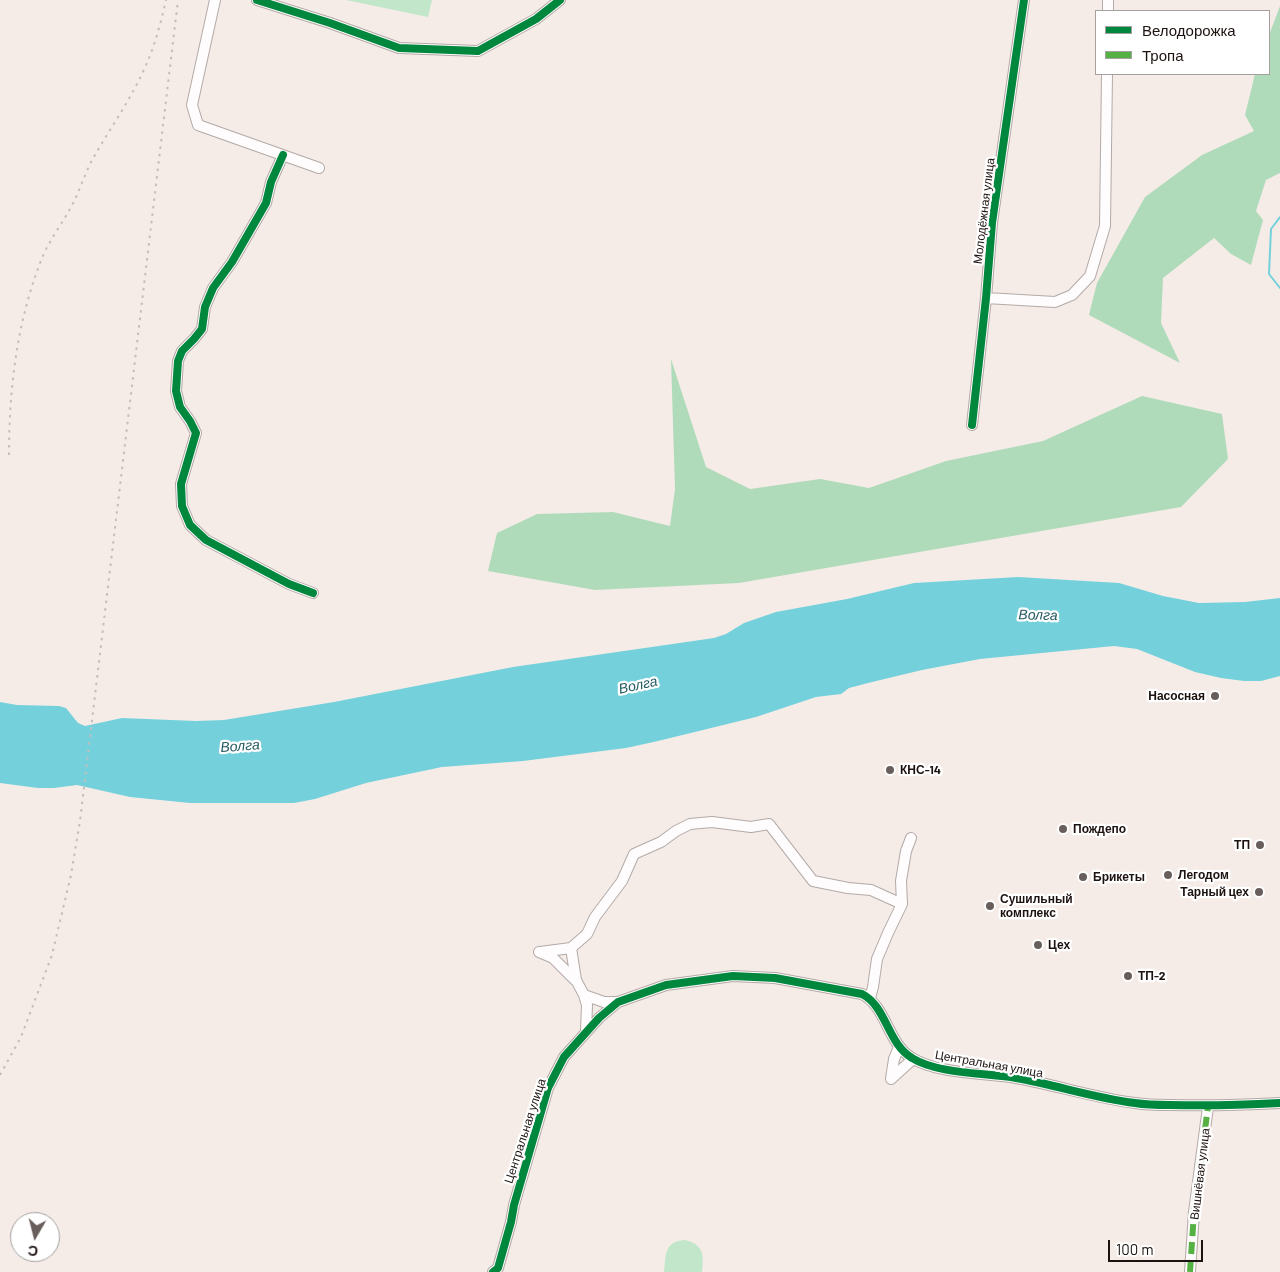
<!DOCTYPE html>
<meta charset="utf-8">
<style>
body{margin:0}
#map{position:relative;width:1280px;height:1272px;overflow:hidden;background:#f5ece8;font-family:Barlow,sans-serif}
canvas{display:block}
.legend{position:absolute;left:1095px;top:10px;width:175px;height:65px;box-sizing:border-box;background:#fff;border:1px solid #a4a09f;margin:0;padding:6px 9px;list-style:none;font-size:15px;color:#1c120f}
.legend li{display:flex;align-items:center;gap:10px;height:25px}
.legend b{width:25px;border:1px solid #a4a09f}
.north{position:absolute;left:10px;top:1212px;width:50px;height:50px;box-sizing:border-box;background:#fff;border:1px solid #a4a09f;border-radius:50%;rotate:188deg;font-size:14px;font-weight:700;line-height:20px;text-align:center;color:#1c120f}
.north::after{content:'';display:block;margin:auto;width:18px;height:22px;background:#685e5b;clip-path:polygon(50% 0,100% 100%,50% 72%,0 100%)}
.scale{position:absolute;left:1108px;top:1240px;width:95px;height:22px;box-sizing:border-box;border:2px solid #1c120f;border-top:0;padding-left:6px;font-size:15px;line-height:18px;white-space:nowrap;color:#1c120f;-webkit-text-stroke:4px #fff;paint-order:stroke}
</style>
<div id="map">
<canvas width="1280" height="1272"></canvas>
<ul class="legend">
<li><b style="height:6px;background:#00873e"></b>Велодорожка</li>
<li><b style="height:6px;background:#55b144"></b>Тропа</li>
</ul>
<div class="north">С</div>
<div class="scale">100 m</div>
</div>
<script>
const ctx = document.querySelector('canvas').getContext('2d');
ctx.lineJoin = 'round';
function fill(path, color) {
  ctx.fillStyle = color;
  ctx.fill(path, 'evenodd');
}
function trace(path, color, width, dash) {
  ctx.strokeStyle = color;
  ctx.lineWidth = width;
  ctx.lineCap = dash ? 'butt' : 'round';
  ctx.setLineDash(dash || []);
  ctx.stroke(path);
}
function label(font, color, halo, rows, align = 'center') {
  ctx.font = font + ' Barlow,sans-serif';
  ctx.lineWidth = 4.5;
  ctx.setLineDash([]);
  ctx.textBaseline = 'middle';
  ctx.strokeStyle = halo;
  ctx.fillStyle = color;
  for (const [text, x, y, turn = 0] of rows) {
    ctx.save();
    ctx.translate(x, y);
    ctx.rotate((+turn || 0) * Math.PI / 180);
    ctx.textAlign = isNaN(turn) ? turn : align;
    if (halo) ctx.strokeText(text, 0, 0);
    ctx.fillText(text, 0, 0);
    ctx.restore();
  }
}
const green = new Path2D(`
 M346,0H432L428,17Z
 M684,1240C704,1244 704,1255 702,1272H664C666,1255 664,1242 684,1240Z`);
const forest = new Path2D(`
 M1280,6V173L1266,180L1256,211L1263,220L1251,265L1231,254L1214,238L1163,278L1161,323L1180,363L1089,315L1097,283L1145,197L1202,155L1254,131L1245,115L1255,74H1269V35Z
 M671,359L706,467L750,489L820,479L869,488L946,461L1043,441L1142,396L1222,414L1228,459L1181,507L739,583L595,590L488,571L497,533L537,514L613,512L670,526L675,489Z`);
const water = new Path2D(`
 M1018,577L1119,583L1163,596L1199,603L1245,602L1280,598V676L1261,681H1244L1221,678L1195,672L1137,649L1114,646L980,659L922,670L868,683L849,688L841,694L816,697L756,717L658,741L626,748L523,761L442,767L366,783L315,799L294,803H190L130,797L77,785L54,788H38L0,783V702L17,705L59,706L66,708L78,723L85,726L122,718L196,721L224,720L334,702L513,667L714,638L726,634L744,623L776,612L847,599L914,583Z`);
const stream = new Path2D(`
 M1280,217L1271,229L1269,274L1280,288`);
const minor = new Path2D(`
 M215,0L192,105L198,125L319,168
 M257,0L330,23L399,48L478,51L536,19L560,0
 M1108,11V0
 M283,155L271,182L266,203L232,262L213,288L205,307L202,329L194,339L182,351L178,361L176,391L180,407L190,421L196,433L181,484L182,506L190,525L206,540L289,584L313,593
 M986,298L1055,302L1072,295L1090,276L1105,226L1107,74
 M972,425L986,298L992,223L1024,0
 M571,948L587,934L595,917L622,881L634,854L661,842L676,831L690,824L712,822L751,827L769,824L813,881L848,888L871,890L902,904
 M571,948L576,980L584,995L587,1005L586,1031
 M539,952L553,958L575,980
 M540,952L571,948
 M584,995L604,1002H618
 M870,998L873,987L877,959L888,933L902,904L901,881L906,851L911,838
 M891,1079L894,1059L899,1047
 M891,1079L913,1059
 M493,1272L498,1268L511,1222L514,1205L548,1088L564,1057L599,1018L618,1002L666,985L733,976L775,978L862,994C887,1007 887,1043 912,1058C937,1074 987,1073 1016,1078C1056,1085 1095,1098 1135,1103C1147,1105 1158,1105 1170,1105C1207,1106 1243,1105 1280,1103
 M1190,1272L1194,1212L1208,1107`);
const rail = new Path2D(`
 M9,455C9,388 17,321 42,258C49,241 61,225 70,209C78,195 83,179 90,164C108,131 131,100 146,65C155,45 161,22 166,0
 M0,1075L21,1037L52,955L71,875L80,821L178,0`);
const quiet = new Path2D(`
 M1190,1272L1194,1212L1208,1107`);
const cycleway = new Path2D(`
 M257,0L330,23L399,48L478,51L536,19L560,0
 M283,155L271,182L266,203L232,262L213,288L205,307L202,329L194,339L182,351L178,361L176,391L180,407L190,421L196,433L181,484L182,506L190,525L206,540L289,584L313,593
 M972,425L986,298L992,223L1024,0
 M493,1272L498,1268L511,1222L514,1205L548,1088L564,1057L599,1018L618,1002L666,985L733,976L775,978L862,994C887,1007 887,1043 912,1058C937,1074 987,1073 1016,1078C1056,1085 1095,1098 1135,1103C1147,1105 1158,1105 1170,1105C1207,1106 1243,1105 1280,1103`);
const markers = [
 [1215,696,5,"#685e5b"],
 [890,770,5,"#685e5b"],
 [1063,829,5,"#685e5b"],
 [1260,845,5,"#685e5b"],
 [1168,875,5,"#685e5b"],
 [1083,877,5,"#685e5b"],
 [1259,892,5,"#685e5b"],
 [990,906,5,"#685e5b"],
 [1038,945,5,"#685e5b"],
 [1128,976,5,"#685e5b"]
];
const streetNames = [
 ["Молодёжная улица",984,211,-83],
 ["Центральная улица",989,1064,10],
 ["Центральная улица",525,1131,-72],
 ["Вишнёвая улица",1200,1174,-83]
];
const poiNames = [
 ["Насосная",1205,696,"right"],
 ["КНС-14",900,770],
 ["Пождепо",1073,829],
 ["ТП",1250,845,"right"],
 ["Легодом",1178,875],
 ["Брикеты",1093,877],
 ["Тарный цех",1249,892,"right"],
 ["Сушильный",1000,899],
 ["комплекс",1000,913],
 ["Цех",1048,945],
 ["ТП-2",1138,976]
];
const waterNames = [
 ["Волга",1038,615,1],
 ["Волга",638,685,-12],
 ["Волга",240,746,-4]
];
fill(green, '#c1e6c9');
fill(forest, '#b0dbba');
fill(water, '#74d1dc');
trace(stream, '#74d1dc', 2);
trace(minor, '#b3aaa7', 12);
trace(minor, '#fefcfc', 10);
trace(rail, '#c1bebe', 2, [2.5, 5]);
trace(quiet, '#55b144', 6, [12, 6]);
trace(cycleway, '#00873e', 8);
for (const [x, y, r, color] of markers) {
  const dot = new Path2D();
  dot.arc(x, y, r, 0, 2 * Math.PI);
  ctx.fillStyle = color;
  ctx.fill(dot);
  trace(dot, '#fff', 2);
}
label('12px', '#1c120f', '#fff', streetNames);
label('bold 12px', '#1c120f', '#fff', poiNames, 'left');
label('italic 14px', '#245a62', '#fff', waterNames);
</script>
